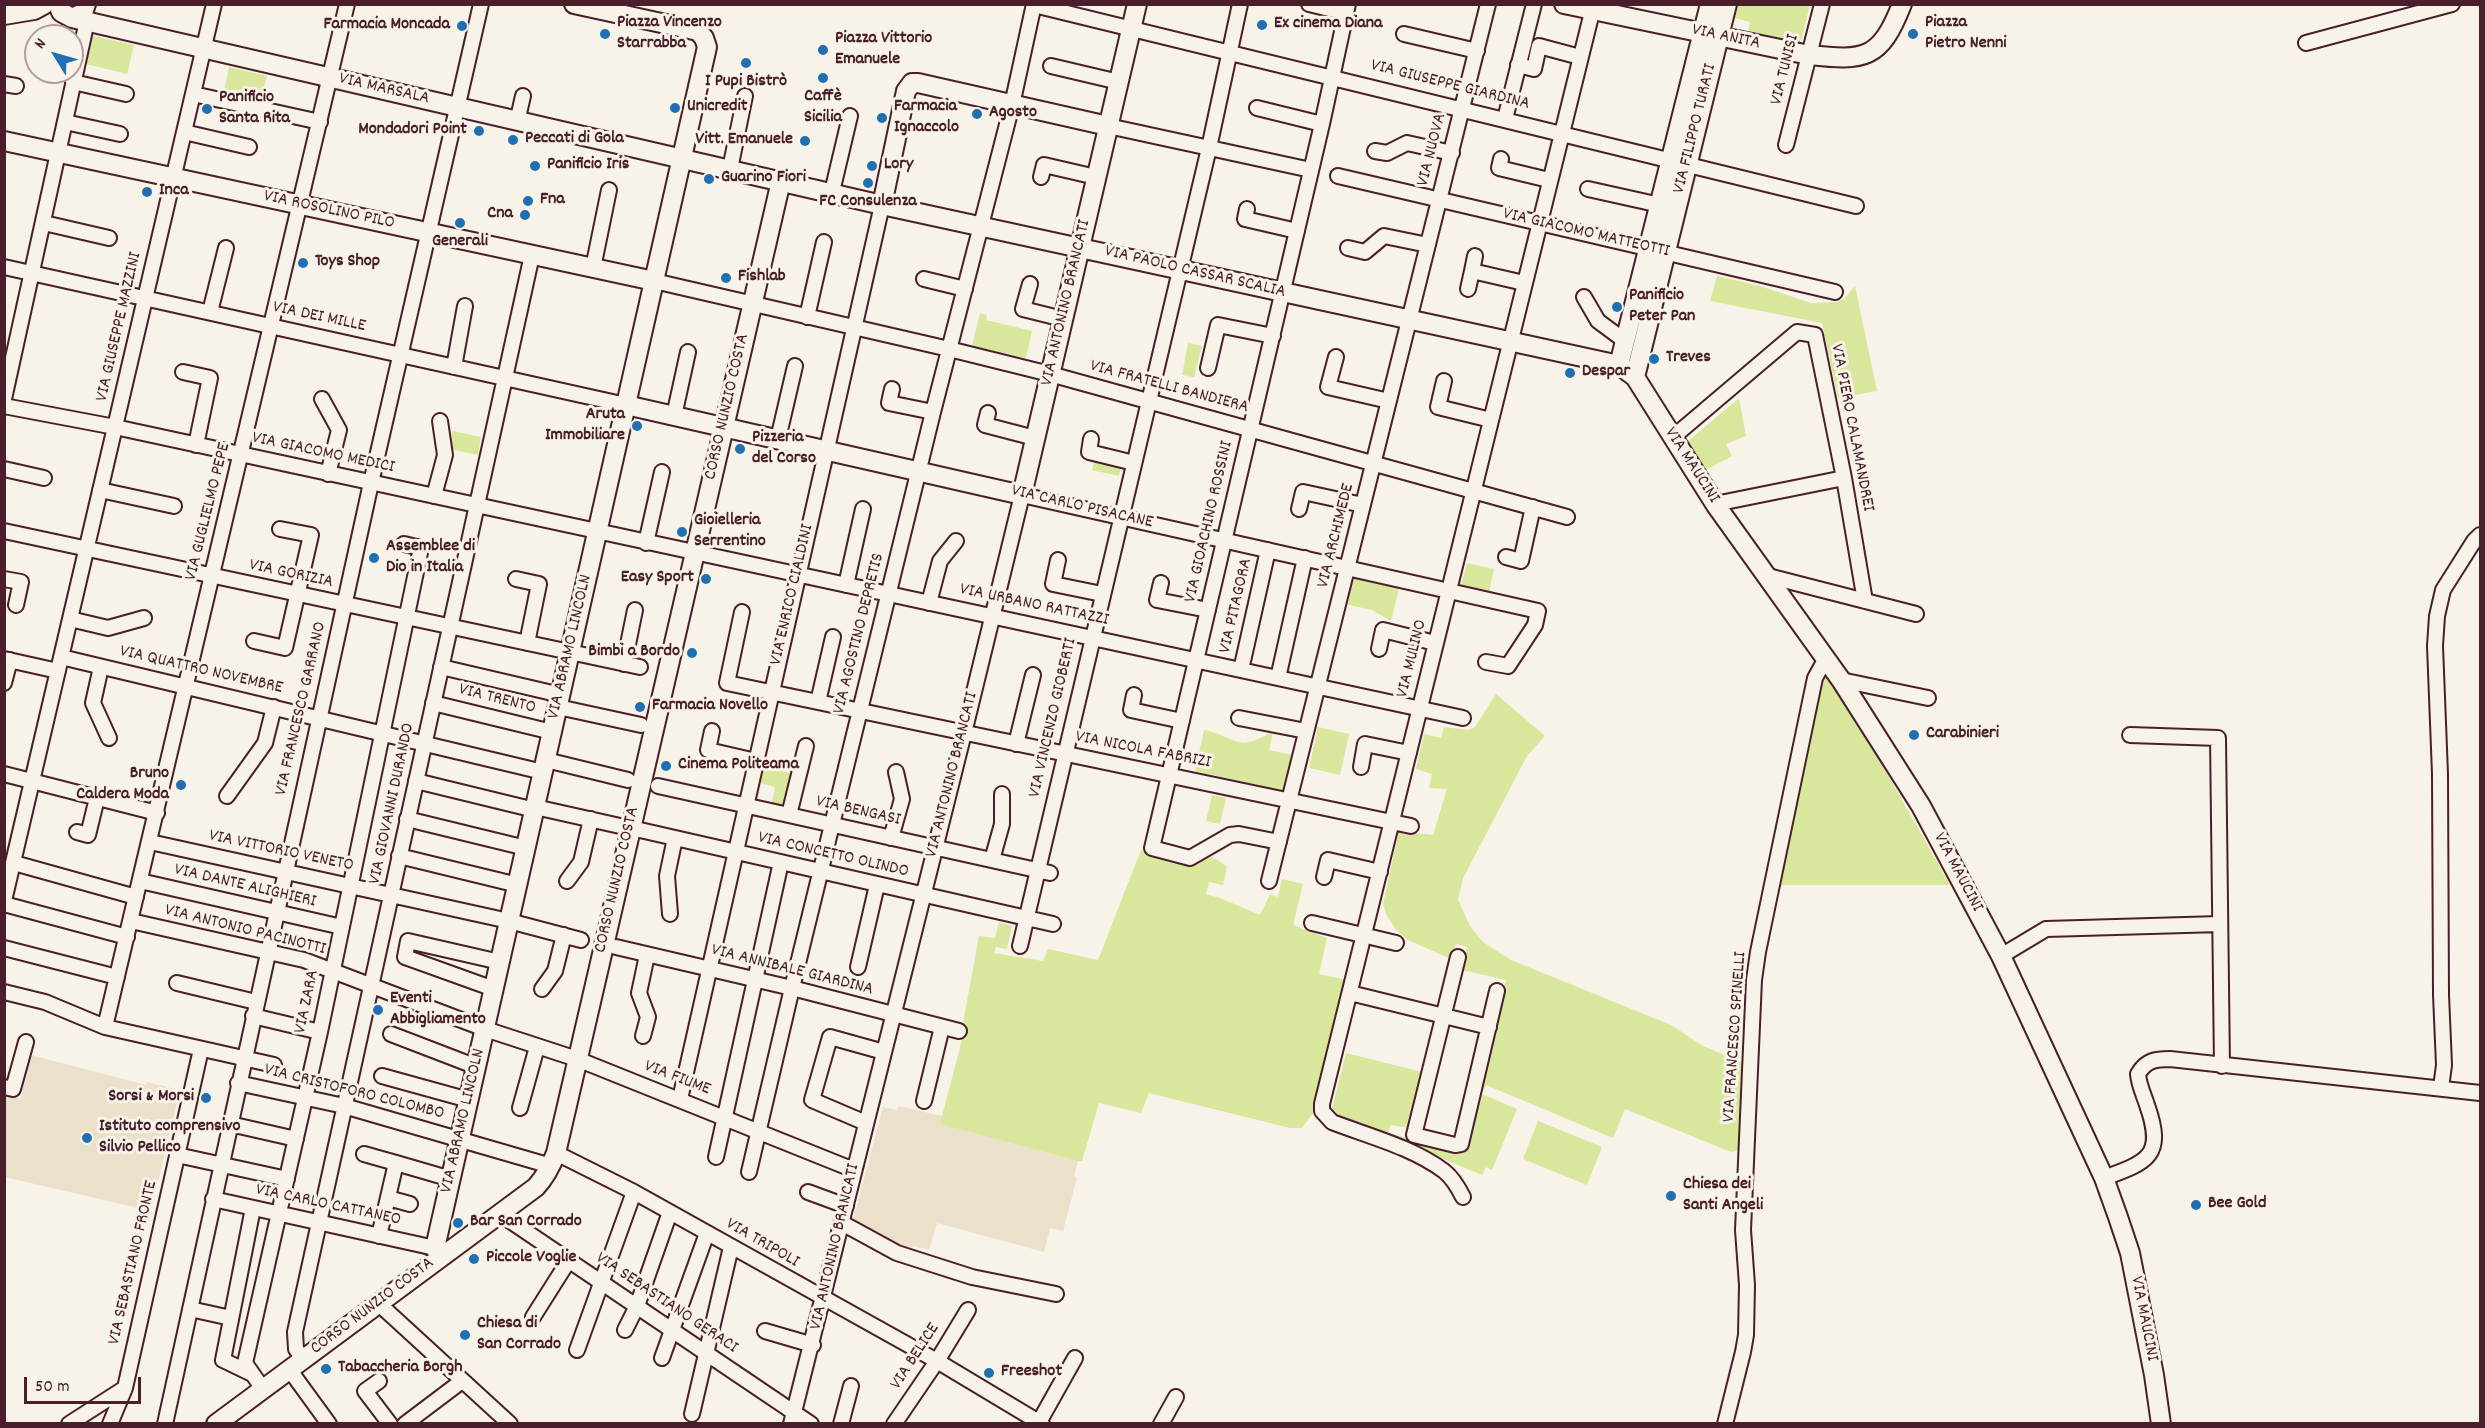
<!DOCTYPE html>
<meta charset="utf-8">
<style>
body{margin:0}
#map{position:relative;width:2485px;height:1428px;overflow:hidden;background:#f7f3e8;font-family:Dekko,sans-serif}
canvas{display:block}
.frame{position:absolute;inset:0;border:6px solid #4a1f2b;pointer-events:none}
.north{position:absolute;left:24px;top:24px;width:60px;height:60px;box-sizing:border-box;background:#f7f3e8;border:2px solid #b29e9c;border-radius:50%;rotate:307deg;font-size:16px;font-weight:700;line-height:24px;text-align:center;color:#4a1f2b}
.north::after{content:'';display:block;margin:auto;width:21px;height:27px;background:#1f6fb2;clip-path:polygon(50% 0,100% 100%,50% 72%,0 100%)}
.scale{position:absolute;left:24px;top:1377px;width:117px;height:27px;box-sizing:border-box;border:3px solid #4a1f2b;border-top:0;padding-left:8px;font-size:18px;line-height:21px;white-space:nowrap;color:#4a1f2b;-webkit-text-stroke:4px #f7f3e8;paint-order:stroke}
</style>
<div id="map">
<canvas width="2485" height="1428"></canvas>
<div class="frame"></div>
<div class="north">N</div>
<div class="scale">50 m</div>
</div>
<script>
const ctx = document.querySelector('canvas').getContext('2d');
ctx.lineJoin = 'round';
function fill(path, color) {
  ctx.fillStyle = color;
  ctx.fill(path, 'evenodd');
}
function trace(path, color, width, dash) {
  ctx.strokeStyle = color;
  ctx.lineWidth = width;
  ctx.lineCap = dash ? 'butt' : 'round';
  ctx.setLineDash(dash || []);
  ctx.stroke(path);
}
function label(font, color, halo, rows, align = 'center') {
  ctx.font = font + ' Dekko,sans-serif';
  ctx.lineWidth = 6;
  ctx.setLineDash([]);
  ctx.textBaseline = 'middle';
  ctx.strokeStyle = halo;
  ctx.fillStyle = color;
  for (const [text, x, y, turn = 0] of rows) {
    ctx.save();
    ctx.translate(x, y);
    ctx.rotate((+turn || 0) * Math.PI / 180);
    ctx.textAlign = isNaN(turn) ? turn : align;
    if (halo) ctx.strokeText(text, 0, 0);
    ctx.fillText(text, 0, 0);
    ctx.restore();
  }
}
const built = new Path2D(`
 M31,1055L146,1085L147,1082L180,1090L151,1211L5,1177V1096L21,1099Z
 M899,1106L942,1116L941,1124L1078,1161L1074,1176L1077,1178L1063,1231L1050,1228L1044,1252L937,1223L929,1250L913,1246L911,1252L852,1224L883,1107L897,1110Z`);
const green = new Path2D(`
 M1738,5H1810L1800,44L1748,32L1750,22L1735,18Z
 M94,36L134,45L127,74L86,64L91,38Z
 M229,67L267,76L260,104L223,96Z
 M1717,276L1760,286L1811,303L1838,302L1845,298L1855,286L1877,391L1838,398L1822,323L1710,301Z
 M980,313L987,315L986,320L1032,331L1026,358L972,346Z
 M1188,343L1202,346L1194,377L1182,375Z
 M1739,398L1746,436L1726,444L1732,456L1704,471L1687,442Z
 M453,431L481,437L478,455L449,449Z
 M1095,459L1121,466L1119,476L1092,470Z
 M1467,563L1494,569L1489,592L1461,586Z
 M1353,577L1399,589L1391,621L1372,610L1345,604Z
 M1824,673L1885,770L1950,885H1779L1795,802L1811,742L1810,727L1821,677Z
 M1496,694L1545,736L1527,756L1463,878L1458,900L1470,926L1483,942L1511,960L1671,1025L1703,1046L1747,1064L1739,1150L1731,1152L1625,1109L1613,1138L1486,1085L1482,1094L1517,1109L1492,1170L1486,1167L1482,1175L1331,1112L1346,1053L1422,1072L1410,1128L1391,1125L1388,1132L1455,1154L1461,1152L1466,1143L1506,980L1462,970L1467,947L1456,944L1451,959L1408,940L1397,931L1387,916L1383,904L1399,831L1433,835L1447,789L1429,788L1432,774L1416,769L1424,734L1441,738L1444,727L1469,730L1475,727Z
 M1318,727L1349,734L1340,775L1309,768Z
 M1204,730C1238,737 1236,754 1273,731L1269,750L1293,755L1283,791L1195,771Z
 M764,767L794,774L787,806L772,803L775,787L760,783Z
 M1212,795L1226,798L1220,824L1206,821Z
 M1141,850C1151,854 1163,861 1173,863C1200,868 1201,845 1227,867L1223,885L1209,882L1206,894L1220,898L1260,915L1270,894L1278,897L1282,879L1303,884L1293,925L1327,938L1319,974L1346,980L1317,1091L1313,1113L1302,1128H1290L1149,1093L1141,1113L1099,1103L1082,1161H1078L940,1124L966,1024L963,1023L979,936L995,938L999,922L1012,926L1007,949L996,947L994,953L1043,961L1048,949L1098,960Z
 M1538,1121L1602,1147L1587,1185L1523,1159Z`);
const minor = new Path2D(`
 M1309,4L1346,13
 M1034,5L1856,206
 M1404,34L1477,51
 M2306,43L2452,4
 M1518,65L1534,69L1539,46L1580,57
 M1051,66L1119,82
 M73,82L126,94
 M4,84L16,86
 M193,94L320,122
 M1257,108L1322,124
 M1505,119L1534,4
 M65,122L120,134
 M517,122L523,96
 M1108,126L1311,170
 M184,132L249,147
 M1786,145L1822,4
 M1375,151L1387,153L1407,143L1452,153
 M1501,159L1499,168L1549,180
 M730,169L745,96
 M1338,176L1835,292
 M1041,177L1044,165L1096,177
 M1588,189L1669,207
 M832,192L850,116
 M1247,209L1245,219L1297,231
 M44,223L109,238
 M1348,248L1365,252L1384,236L1428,245
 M1475,256L1472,271L1524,283
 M4,267L626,405
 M593,268L609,190
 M924,279L965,289
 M654,281L949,349L1050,374L1567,517
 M1030,284L1023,309L1063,319
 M1468,289L1472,271
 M1584,297L1598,321L1625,341
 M210,312L226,248
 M807,317L824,242
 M1336,357L1328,387L1389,401
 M454,367L465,306
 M1208,368L1218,325L1273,336
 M183,372L210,378L196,445
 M1444,381L1438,407L1491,420
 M892,389L889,403L933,412
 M4,399L87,21
 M322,399L339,430L328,474
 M4,406L115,427L1463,718
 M988,413L985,425L1035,438
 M674,416L688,352
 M1672,438L1797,332L1815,335L1844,478L1865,601
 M778,439L795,366
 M1091,439L1089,452L1134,463
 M4,469L44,478
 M100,490L174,506
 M434,496L445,455L440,421
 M1715,504L1844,478
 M1299,509L1303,492L1363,505
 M4,531L640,667
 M646,543L662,472
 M1506,557L1521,561L1533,507
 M1058,560L1053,584L1102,594
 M1768,576L1916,614
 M4,579L21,582L16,605
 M516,579L539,584L527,643
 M1161,583L1157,600L1208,610
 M846,585L863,509
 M929,603L940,561L956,541
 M742,612L727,683L1411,826
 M70,619L108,628L144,618
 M254,641L285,648L311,535L280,529
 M1379,649L1383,630L1435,643
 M61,657L543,772
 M4,659L58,671
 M624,664L635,610
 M101,667L93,703L109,738
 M441,667L561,695
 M1241,670L1268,550
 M1278,678L1305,558
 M1841,680L1928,698
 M4,683L10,660
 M1134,695L1131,710L1182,721
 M818,702L833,637
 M433,703L552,732
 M558,707L641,725
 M1239,718L1306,731
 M712,731L708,750L756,761
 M2130,735L2218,738L2222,1066
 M1016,744L1033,675
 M546,760L628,780
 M1361,767L1365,744L1409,753
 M4,774L157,813
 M416,781L535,810
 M658,786L1050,873
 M227,796L265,743L274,707
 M535,807L620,826
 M789,815L806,746
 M407,819L526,848
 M640,830L1053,924
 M77,832L88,835L97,798
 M891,838L902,799L896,772
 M150,842L509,921L581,940
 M1279,842L1239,834L1230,835L1190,858L1152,848L1322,124L1348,4
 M399,856L518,885
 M992,860L1002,824V794
 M14,863L136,897
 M1324,877L1328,860L1380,872
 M140,881L342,927
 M567,881L581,862L591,819
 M1269,881L1488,4
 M4,901L214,4
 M4,904L127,937
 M670,914L667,876L675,838
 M131,921L304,960L485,1029L577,1059L854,1170
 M1312,923L1396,943
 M1020,946L1209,148L1240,4
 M616,947L792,988L959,1031
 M4,948L117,977
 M2001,956L2046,929L2220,924
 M1458,957L1414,1135L1455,1145L1461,1144L1497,991
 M858,967L877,885
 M177,983L256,1002
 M494,989L405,957L408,941L500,962
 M542,989L555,971L564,935
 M4,992L45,1002L105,1027L274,1065
 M1350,993L1489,1027
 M253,1016L320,1032
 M105,1027L347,4
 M391,1034L477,1067
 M643,1036L648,1017L639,993L647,955
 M382,1076L469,1100
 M238,1083L344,1106L551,1166
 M4,1087L13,1089L26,1042
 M2441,1088L2444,1065L2441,995L2440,774L2435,646L2437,616L2443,590L2474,541L2480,535
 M680,1099L882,205
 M924,1101L942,1027
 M520,1108L537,1047
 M866,1123L812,1100L830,1037L884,1052
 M230,1124L296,1139
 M556,1153L634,1192L937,1361L1042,1424
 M364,1154L396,1163
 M177,1155L287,1179
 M716,1157L781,862
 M749,1172L792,988L933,412L1012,105L1034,4
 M2104,1178C2148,1162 2165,1156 2147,1105C2144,1095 2139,1086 2138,1074C2146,1060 2156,1059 2170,1059L2480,1093
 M808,1192L846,1206
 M1463,1197C1458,1187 1453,1178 1444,1171C1412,1147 1368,1136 1332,1122L1322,1111V1104L1594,4
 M388,1198L410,1204
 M213,1199L435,1248
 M500,1214L811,1424
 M842,1223L897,1253L972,1277L1056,1294
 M379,1236L396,1163L451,1179
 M378,1303L510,1424
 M190,1309L231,1318
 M533,1317L569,1260
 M625,1330L637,1306L670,1212
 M765,1331L813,1345
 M577,1350L634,1192
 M662,1358L707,1233
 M303,1359L296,1349L295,1332L532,255
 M289,1369L329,1424
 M252,1374L223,1360L253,1208
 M379,1381L365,1391L390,1424
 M263,1389L245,1363L320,1032L421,548L404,544
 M692,1414L731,1247
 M69,1424L125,1388
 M110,1424L125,1388L201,1049
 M165,1424L371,483L481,4
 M405,1424L462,1381
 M791,1424L964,733L1022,495L1538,611L1535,625L1508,666L1486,662
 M841,1424L851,1386
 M894,1424L937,1361L968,1310
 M1038,1424L1075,1358
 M1161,1424L1176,1397
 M1725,1424L1743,1352L1746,1335L1747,1285L1743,1230L1754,980L1758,952L1815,678L1826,658`);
const tertiary = new Path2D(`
 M58,4L61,12L72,18L83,13L86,4
 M1564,4L1809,55C1865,61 1880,60 1902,4
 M4,15L34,10L45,4
 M72,18L882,205L1619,365L1635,377L1715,504L1841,680L1921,806L2001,956L2104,1178L2118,1217L2130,1253L2154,1375L2161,1424
 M4,141L654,281
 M882,205L906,91L912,83H918L1108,126
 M1619,365L1710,4
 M1635,377L1727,4
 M626,405L1022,495L1137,4
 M440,1257L435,1248L707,47L704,38L698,31L574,4
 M216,1424L536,1187C546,1176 551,1166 556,1153L781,181`);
const markers = [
 [1262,25,6,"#1f6fb2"],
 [462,26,6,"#1f6fb2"],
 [605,34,6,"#1f6fb2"],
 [1913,34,6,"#1f6fb2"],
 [823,50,6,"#1f6fb2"],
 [746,63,6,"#1f6fb2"],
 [823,78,6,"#1f6fb2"],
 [675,108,6,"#1f6fb2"],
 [207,109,6,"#1f6fb2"],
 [977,114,6,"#1f6fb2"],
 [882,118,6,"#1f6fb2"],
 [479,131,6,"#1f6fb2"],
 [513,140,6,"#1f6fb2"],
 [805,141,6,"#1f6fb2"],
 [535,166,6,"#1f6fb2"],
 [872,166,6,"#1f6fb2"],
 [709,179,6,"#1f6fb2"],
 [868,183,6,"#1f6fb2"],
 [147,192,6,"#1f6fb2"],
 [528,201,6,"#1f6fb2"],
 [525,215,6,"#1f6fb2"],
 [460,223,6,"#1f6fb2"],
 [303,263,6,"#1f6fb2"],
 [726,278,6,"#1f6fb2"],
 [1617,307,6,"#1f6fb2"],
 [1654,359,6,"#1f6fb2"],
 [1570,373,6,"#1f6fb2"],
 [637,426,6,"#1f6fb2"],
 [740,449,6,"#1f6fb2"],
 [682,532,6,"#1f6fb2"],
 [374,558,6,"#1f6fb2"],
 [706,579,6,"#1f6fb2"],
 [692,653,6,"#1f6fb2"],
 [640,707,6,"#1f6fb2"],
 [1914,735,6,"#1f6fb2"],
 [666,766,6,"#1f6fb2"],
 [181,785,6,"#1f6fb2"],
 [378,1010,6,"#1f6fb2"],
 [206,1098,6,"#1f6fb2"],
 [87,1138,6,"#1f6fb2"],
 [1671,1196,6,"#1f6fb2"],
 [2196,1205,6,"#1f6fb2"],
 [458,1223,6,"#1f6fb2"],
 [474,1259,6,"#1f6fb2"],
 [465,1335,6,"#1f6fb2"],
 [326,1369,6,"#1f6fb2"],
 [989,1373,6,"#1f6fb2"]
];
const poiNames = [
 ["Piazza Vincenzo",617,24],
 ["Starrabba",617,45],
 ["Piazza",1925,24],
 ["Pietro Nenni",1925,45],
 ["Ex cinema Diana",1274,25],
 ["Farmacia Moncada",450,26,"right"],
 ["Piazza Vittorio",835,40],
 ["Emanuele",835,61],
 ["I Pupi Bistrò",746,83,"center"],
 ["Caffè",823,98,"center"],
 ["Sicilia",823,119,"center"],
 ["Panificio",219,99],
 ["Santa Rita",219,120],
 ["Unicredit",687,108],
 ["Farmacia",894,108],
 ["Ignaccolo",894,129],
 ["Agosto",989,114],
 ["Mondadori Point",467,131,"right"],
 ["Peccati di Gola",525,140],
 ["Vitt. Emanuele",793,141,"right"],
 ["Panificio Iris",547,166],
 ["Lory",884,166],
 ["Guarino Fiori",721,179],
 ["Inca",159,192],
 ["Fna",540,201],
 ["FC Consulenza",868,203,"center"],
 ["Cna",513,215,"right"],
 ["Generali",460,243,"center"],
 ["Toys Shop",315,263],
 ["Fishlab",738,278],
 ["Panificio",1629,297],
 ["Peter Pan",1629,318],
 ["Treves",1666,359],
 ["Despar",1582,373],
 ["Aruta",625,416,"right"],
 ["Immobiliare",625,437,"right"],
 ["Pizzeria",752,439],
 ["del Corso",752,460],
 ["Gioielleria",694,522],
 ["Serrentino",694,543],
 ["Assemblee di",386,548],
 ["Dio in Italia",386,569],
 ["Easy Sport",694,579,"right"],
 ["Bimbi a Bordo",680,653,"right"],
 ["Farmacia Novello",652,707],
 ["Carabinieri",1926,735],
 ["Cinema Politeama",678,766],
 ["Bruno",169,775,"right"],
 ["Caldera Moda",169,796,"right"],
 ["Eventi",390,1000],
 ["Abbigliamento",390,1021],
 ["Sorsi & Morsi",194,1098,"right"],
 ["Istituto comprensivo",99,1128],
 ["Silvio Pellico",99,1149],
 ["Chiesa dei",1683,1186],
 ["Santi Angeli",1683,1207],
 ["Bee Gold",2208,1205],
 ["Bar San Corrado",470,1223],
 ["Piccole Voglie",486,1259],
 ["Chiesa di",477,1325],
 ["San Corrado",477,1346],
 ["Tabaccheria Borgh",338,1369],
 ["Freeshot",1001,1373]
];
const streetNames = [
 ["VIA ANITA",1726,38,12],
 ["VIA TUNISI",1786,70,-76],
 ["VIA GIUSEPPE GIARDINA",1450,86,14],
 ["VIA MARSALA",384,90,13],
 ["VIA FILIPPO TURATI",1696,129,-76],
 ["VIA NUOVA",1433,150,-76],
 ["VIA ROSOLINO PILO",329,211,12],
 ["VIA GIACOMO MATTEOTTI",1586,234,13],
 ["VIA PAOLO CASSAR SCALIA",1195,273,13],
 ["VIA ANTONINO BRANCATI",1067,303,-77],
 ["VIA DEI MILLE",319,318,12],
 ["VIA GIUSEPPE MAZZINI",120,327,-77],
 ["VIA FRATELLI BANDIERA",1169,388,15],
 ["CORSO NUNZIO COSTA",728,407,-77],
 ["VIA PIERO CALAMANDREI",1851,428,79],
 ["VIA GIACOMO MEDICI",323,454,12],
 ["VIA MAUCINI",1691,466,57],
 ["VIA CARLO PISACANE",1082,508,13],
 ["VIA GUGLIELMO PEPE",209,512,-76],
 ["VIA GIOACHINO ROSSINI",1210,522,-77],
 ["VIA ARCHIMEDE",1337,536,-76],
 ["VIA GORIZIA",291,575,12],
 ["VIA ENRICO CIALDINI",793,595,-77],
 ["VIA URBANO RATTAZZI",1034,606,12],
 ["VIA PITAGORA",1237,606,-77],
 ["VIA AGOSTINO DEPRETIS",860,634,-76],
 ["VIA ABRAMO LINCOLN",571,647,-77],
 ["VIA MULINO",1413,659,-76],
 ["VIA QUATTRO NOVEMBRE",201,671,13],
 ["VIA TRENTO",497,700,14],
 ["VIA FRANCESCO GARRANO",302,709,-77],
 ["VIA VINCENZO GIOBERTI",1054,718,-77],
 ["VIA NICOLA FABRIZI",1143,751,11],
 ["VIA ANTONINO BRANCATI",953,775,-76],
 ["VIA GIOVANNI DURANDO",393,804,-78],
 ["VIA BENGASI",858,812,13],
 ["VIA VITTORIO VENETO",281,852,12],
 ["VIA CONCETTO OLINDO",833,856,13],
 ["VIA MAUCINI",1957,873,62],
 ["CORSO NUNZIO COSTA",618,880,-77],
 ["VIA DANTE ALIGHIERI",245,887,13],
 ["VIA ANTONIO PACINOTTI",245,931,14],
 ["VIA ANNIBALE GIARDINA",792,971,14],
 ["VIA ZARA",308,1002,-78],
 ["VIA FRANCESCO SPINELLI",1736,1037,-86],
 ["VIA FIUME",677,1079,21],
 ["VIA CRISTOFORO COLOMBO",354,1093,14],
 ["VIA ABRAMO LINCOLN",464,1121,-77],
 ["VIA CARLO CATTANEO",328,1206,12],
 ["VIA TRIPOLI",762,1244,30],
 ["VIA ANTONINO BRANCATI",836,1247,-77],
 ["VIA SEBASTIANO FRONTE",134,1263,-77],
 ["VIA SEBASTIANO GERACI",666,1304,34],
 ["CORSO NUNZIO COSTA",373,1307,-37],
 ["VIA MAUCINI",2143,1319,79],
 ["VIA BELICE",916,1357,-57]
];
fill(built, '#ebe0ca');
fill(green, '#d8e79b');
trace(minor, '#4a1f2b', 18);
trace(tertiary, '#4a1f2b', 22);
trace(minor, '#f7f3e8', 14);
trace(tertiary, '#f7f3e8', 18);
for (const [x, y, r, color] of markers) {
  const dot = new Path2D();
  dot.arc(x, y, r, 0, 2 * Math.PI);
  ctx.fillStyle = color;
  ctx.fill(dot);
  trace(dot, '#f7f3e8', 2);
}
label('bold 18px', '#4a1f2b', '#f7f3e8', poiNames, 'left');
label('18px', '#4a1f2b', '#f7f3e8', streetNames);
</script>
